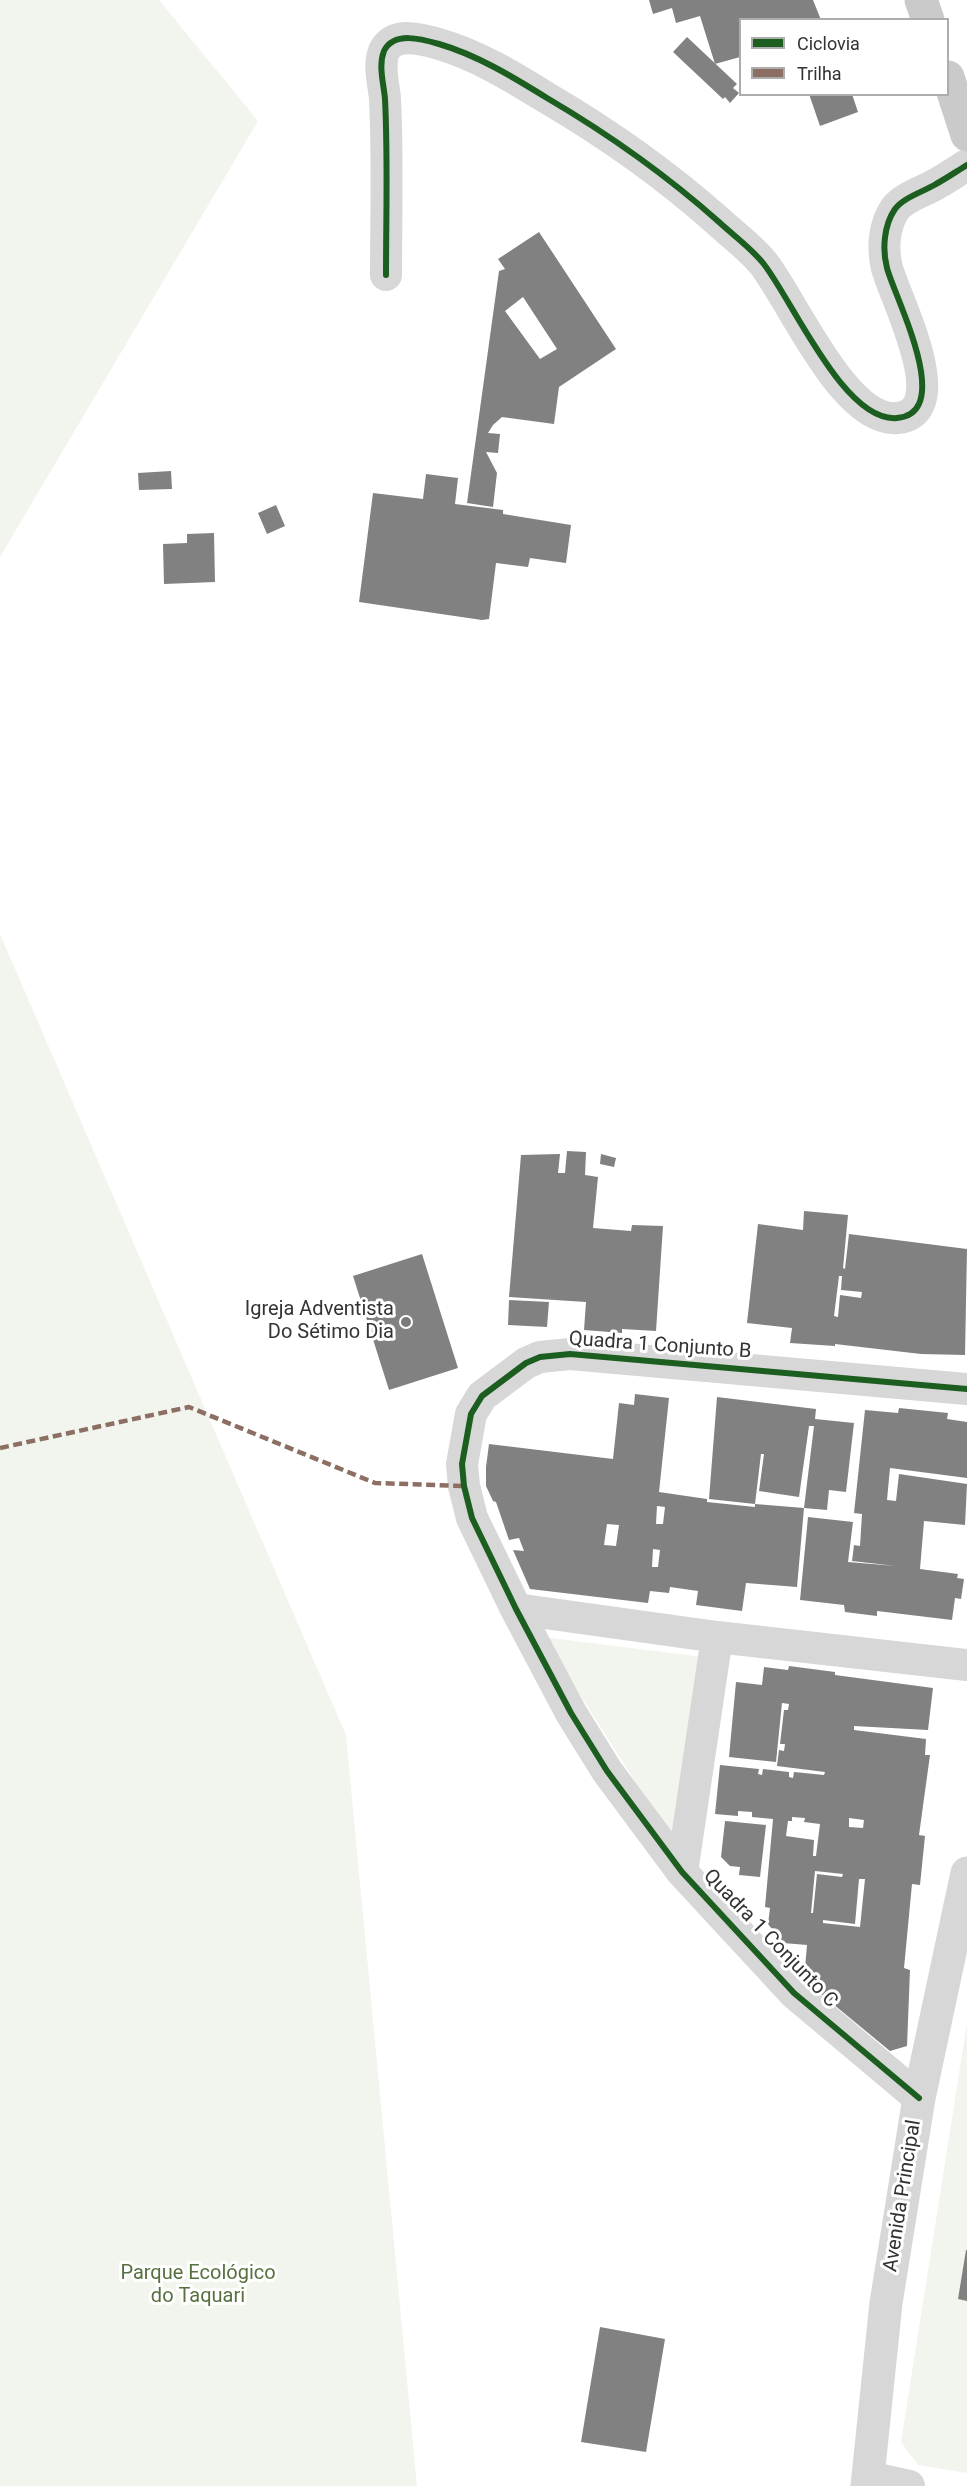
<!DOCTYPE html>
<meta charset="utf-8">
<style>
body{margin:0}
#map{position:relative;width:967px;height:2486px;overflow:hidden;background:#fff;font-family:Roboto,sans-serif}
canvas{display:block}
.legend{position:absolute;left:739px;top:18px;width:210px;height:78px;box-sizing:border-box;background:#fff;border:2px solid #adadad;margin:0;padding:8px 10px;list-style:none;font-size:18px;color:#333}
.legend li{display:flex;align-items:center;gap:12px;height:30px}
.legend b{width:30px;border:2px solid #adadad}
</style>
<div id="map">
<canvas width="967" height="2486"></canvas>
<ul class="legend">
<li><b style="height:8px;background:#1b5e20"></b>Ciclovia</li>
<li><b style="height:8px;background:#8d6e63"></b>Trilha</li>
</ul>
</div>
<script>
const ctx = document.querySelector('canvas').getContext('2d');
ctx.lineJoin = 'round';
function fill(path, color) {
  ctx.fillStyle = color;
  ctx.fill(path, 'evenodd');
}
function trace(path, color, width, dash) {
  ctx.strokeStyle = color;
  ctx.lineWidth = width;
  ctx.lineCap = dash ? 'butt' : 'round';
  ctx.setLineDash(dash || []);
  ctx.stroke(path);
}
function label(font, color, halo, rows, align = 'center') {
  ctx.font = font + ' Roboto,sans-serif';
  ctx.lineWidth = 6;
  ctx.setLineDash([]);
  ctx.textBaseline = 'middle';
  ctx.strokeStyle = halo;
  ctx.fillStyle = color;
  for (const [text, x, y, turn = 0] of rows) {
    ctx.save();
    ctx.translate(x, y);
    ctx.rotate((+turn || 0) * Math.PI / 180);
    ctx.textAlign = isNaN(turn) ? turn : align;
    if (halo) ctx.strokeText(text, 0, 0);
    ctx.fillText(text, 0, 0);
    ctx.restore();
  }
}
const green = new Path2D(`
 M0,0H159L258,121L0,557Z
 M0,934L346,1735L417,2486H0Z
 M543,1637L703,1657L674,1842Z
 M967,2023V2473L918,2465L901,2442Z`);
const building = new Path2D(`
 M649,0H813L821,20H740V57L715,64L700,16L676,23L672,8L653,14Z
 M687,37L737,84L733,88L739,93L730,103L725,97L723,99L673,52Z
 M809,94H852L858,112L820,126Z
 M539,232L616,349L559,387L554,424L502,417L493,425L488,433L500,434L498,453L486,452L497,473L493,507L467,503L499,271L505,269L498,259ZM523,297L557,349L540,359L505,311Z
 M171,471L172,489L139,490L138,473Z
 M426,474L458,478L455,504L503,510V514L571,525L566,563L530,558L528,567L496,563L489,619L482,620L359,602L373,493L423,499Z
 M276,505L285,526L267,534L258,513Z
 M214,533L215,582L164,584L163,544L187,543V534Z
 M567,1151L586,1152L585,1175L598,1177L593,1228L631,1231L632,1225L663,1226L656,1331L622,1329V1333L584,1330L586,1302L509,1297L521,1155L560,1154L558,1173H565Z
 M601,1154L616,1158L614,1167L600,1164Z
 M804,1211L848,1215L843,1268L845,1269L849,1234L967,1249L965,1355L921,1354L835,1344V1346L790,1343L792,1328L747,1323L758,1224L803,1230ZM839,1276H842L841,1290L862,1292L861,1298L840,1295L838,1317L834,1316Z
 M422,1254L458,1368L389,1390L353,1276Z
 M509,1300L549,1302L547,1327L508,1325Z
 M635,1394L669,1398L659,1492L707,1499V1502L755,1507V1504L709,1499L717,1397L816,1409L815,1419L854,1423L846,1492L829,1490L827,1510L804,1508L797,1587L746,1583L742,1611L696,1605L698,1591L670,1587L669,1593L650,1591L648,1603L530,1589L513,1550L524,1551L519,1538L509,1540L496,1502L493,1501L486,1486V1467L489,1444L613,1459L619,1403L634,1405ZM809,1426H814L804,1508L755,1504L761,1454H764L759,1491L799,1497ZM657,1506L665,1507L663,1524H656ZM607,1524L619,1525L616,1546L604,1545ZM653,1549L660,1550L658,1567H652Z
 M899,1408L948,1413L947,1419L967,1422V1478L890,1468L887,1500L896,1501L899,1474L967,1484L965,1525L924,1521L920,1569L958,1574L957,1578L964,1579L961,1599L955,1598L952,1620L877,1611V1616L845,1612L844,1605L800,1600L808,1517L853,1522L848,1562L896,1566L852,1561L854,1545L860,1546L862,1514L854,1513L865,1410L898,1413Z
 M789,1666L835,1672V1675L933,1688L928,1730L854,1726V1730L926,1739L925,1755H930L919,1835L925,1836L920,1885L912,1884L904,1968L910,1970L907,2046L890,2051L804,1980L807,1945L783,1943L768,1924L770,1908L765,1907L773,1819L752,1817V1812L738,1811V1816L715,1814L720,1765L759,1769L758,1774L762,1775L763,1769L789,1772V1777L793,1778L794,1772L824,1775L825,1772L777,1766L779,1750L784,1751L785,1744H780L784,1710H788L789,1704L782,1703L776,1762L729,1757L736,1682L762,1685L764,1667L788,1670ZM792,1817L805,1818L804,1822L820,1824L816,1856H813L814,1840L786,1836L788,1821H792ZM849,1818L864,1820L863,1828L849,1827ZM815,1871L843,1874L842,1877L817,1874L813,1913H811ZM859,1879H865L860,1927L823,1923V1920L855,1924Z
 M725,1821L766,1825L760,1877L739,1875L740,1867L730,1866L721,1857Z
 M966,2250H967V2301L958,2299Z
 M600,2327L665,2339L646,2452L581,2442Z`);
const minor = new Path2D(`
 M386,275C386,217 388,158 385,99C384,85 378,66 384,51C394,31 422,39 439,44C477,55 513,77 547,98C610,135 664,173 719,222C733,235 751,248 763,263C792,299 844,423 897,418C956,413 894,296 887,268C882,249 884,225 895,209C904,197 923,192 936,184C947,178 957,171 967,165
 M516,1609L717,1637L967,1665
 M682,1872L717,1637
 M919,2098L794,1993L682,1872L607,1771L571,1713L516,1609L472,1518L464,1486L462,1464L471,1414L482,1396L526,1363L540,1357L570,1354L967,1389
 M868,2477L909,2486`);
const tertiary = new Path2D(`
 M867,2486L886,2303L919,2098L967,1873`);
const primary = new Path2D(`
 M921,0L928,20
 M948,77L967,135`);
const quiet = new Path2D(`
 M0,1448L189,1407L375,1483L464,1486`);
const cycleway = new Path2D(`
 M386,275C386,217 388,158 385,99C384,85 378,66 384,51C394,31 422,39 439,44C477,55 513,77 547,98C610,135 664,173 719,222C733,235 751,248 763,263C792,299 844,423 897,418C956,413 894,296 887,268C882,249 884,225 895,209C904,197 923,192 936,184C947,178 957,171 967,165
 M919,2098L794,1993L682,1872L607,1771L571,1713L516,1609L472,1518L464,1486L462,1464L471,1414L482,1396L526,1363L540,1357L570,1354L967,1389`);
const markers = [
 [406,1322,6,"#7a7a7a"]
];
const poiNames = [
 ["Igreja Adventista",394,1310],
 ["Do Sétimo Dia",394,1333]
];
const streetNames = [
 ["Quadra 1 Conjunto B",660,1346,4],
 ["Quadra 1 Conjunto C",770,1939,46],
 ["Avenida Principal",903,2196,-81]
];
const parkNames = [
 ["Parque Ecológico",198,2274],
 ["do Taquari",198,2297]
];
fill(green, '#f1f5ed');
fill(building, '#818181');
trace(minor, '#d7d7d7', 32);
trace(tertiary, '#d7d7d7', 33);
trace(primary, '#cacaca', 33);
trace(quiet, '#8d6e63', 4.5, [9, 4.5]);
trace(cycleway, '#1b5e20', 6);
for (const [x, y, r, color] of markers) {
  const dot = new Path2D();
  dot.arc(x, y, r, 0, 2 * Math.PI);
  ctx.fillStyle = color;
  ctx.fill(dot);
  trace(dot, '#fff', 2);
}
label('20px', '#333', '#fff', poiNames, 'right');
label('20px', '#333', '#fff', streetNames);
label('20px', '#56703f', '#fff', parkNames);
</script>
